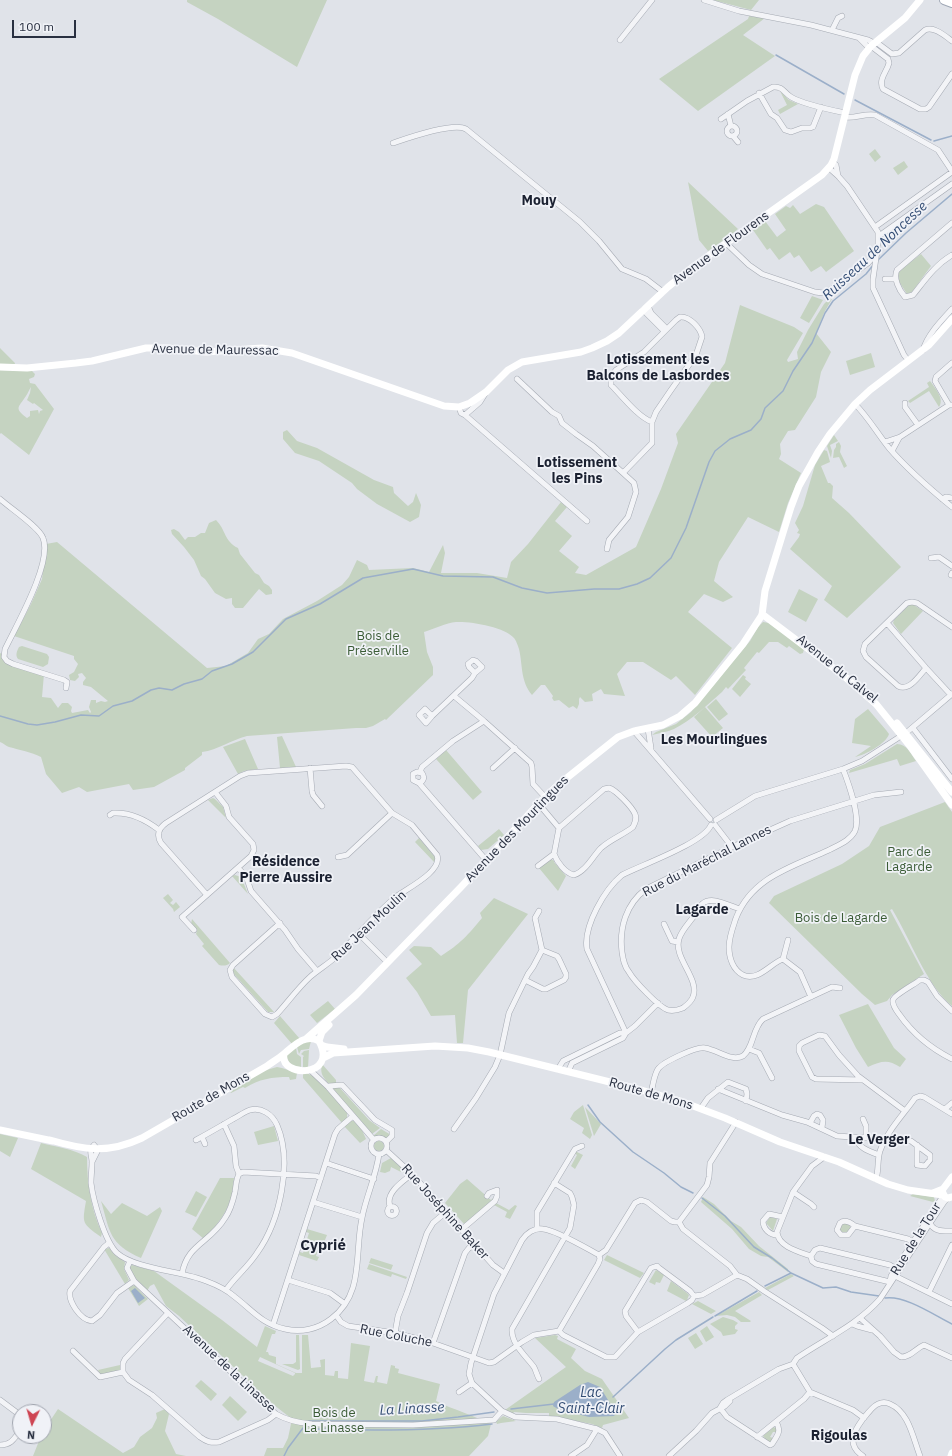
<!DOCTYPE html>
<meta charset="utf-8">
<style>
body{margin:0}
#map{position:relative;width:952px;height:1456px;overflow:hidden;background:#e0e3e9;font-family:"IBM Plex Sans",sans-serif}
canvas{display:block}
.north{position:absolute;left:12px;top:1404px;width:40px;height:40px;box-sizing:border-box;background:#f0f2f7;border:1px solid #a0a4ae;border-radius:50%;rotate:185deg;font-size:11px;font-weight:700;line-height:16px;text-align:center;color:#293041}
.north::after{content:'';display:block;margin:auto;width:14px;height:18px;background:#ce4553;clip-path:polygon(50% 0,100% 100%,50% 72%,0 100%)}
.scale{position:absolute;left:12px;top:20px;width:64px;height:18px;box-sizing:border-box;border:2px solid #293041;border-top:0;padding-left:5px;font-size:12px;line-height:14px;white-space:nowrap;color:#293041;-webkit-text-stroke:3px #f0f2f7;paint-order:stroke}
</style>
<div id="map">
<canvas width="952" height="1456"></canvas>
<div class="north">N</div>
<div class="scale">100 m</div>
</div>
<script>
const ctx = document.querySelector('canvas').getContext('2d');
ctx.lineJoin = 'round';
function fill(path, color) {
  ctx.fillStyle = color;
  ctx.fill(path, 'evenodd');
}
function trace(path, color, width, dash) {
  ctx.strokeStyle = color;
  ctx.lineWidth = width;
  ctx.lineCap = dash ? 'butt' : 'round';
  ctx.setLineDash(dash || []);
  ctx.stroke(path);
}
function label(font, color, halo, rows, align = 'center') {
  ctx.font = font + ' "IBM Plex Sans",sans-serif';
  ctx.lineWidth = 3.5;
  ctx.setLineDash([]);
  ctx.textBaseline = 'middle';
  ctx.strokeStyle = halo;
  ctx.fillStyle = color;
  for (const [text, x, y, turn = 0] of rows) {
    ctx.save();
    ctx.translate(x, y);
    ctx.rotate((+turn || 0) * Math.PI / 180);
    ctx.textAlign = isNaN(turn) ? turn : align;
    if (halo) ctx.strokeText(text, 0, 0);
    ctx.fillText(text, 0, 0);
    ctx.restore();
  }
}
const green = new Path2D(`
 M187,0H327L297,67L218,19L187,2Z
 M713,0H759L751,10Z
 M749,16L765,18L743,35L775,56L698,111L659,79L748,19Z
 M780,91L789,100L798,104L780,114L778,110L787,105Z
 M875,149L881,157L875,162L869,154Z
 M904,161L908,167L898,175L893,168Z
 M688,182L738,229L728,237L708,251L699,240Z
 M816,204L824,207L854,251L826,272L821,266L811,272L799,255L794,258L790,252L779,260L770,248L767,250L753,230L765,221L777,237L786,230L775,214L786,206L790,208L793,205L800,214Z
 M921,254L931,266L912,292L907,294L898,280V275L900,270Z
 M812,296L823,300L809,323L800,318Z
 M832,299L825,311L816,333L831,352L821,372L816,397L795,430L788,431L780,444L781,454L779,459L801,473L788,503L779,532L748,517L719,562L714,581L733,597L723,602L704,594L688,612L732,648L695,695L676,676L671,680L643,662H627L617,674L625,696L604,694L601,689L592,694L593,701L585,702L580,697L579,699V704L577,709L573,706L569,708L559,700L554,701L552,698L553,696L545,685H541L532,695C520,680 523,666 519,649C518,646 516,640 514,638C505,627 470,621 456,622C446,623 434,629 424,632L427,652L433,667V675L386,720L385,719L373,726L366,728H356L247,736C231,740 218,750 202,752V755L185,768V770L154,787L133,790L129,784L87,792L79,787L62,793L46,774L41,757C31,752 20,750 9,747C6,746 3,743 0,742V653L2,654V658L44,674L42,697L51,698L58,708L62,703H68L72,707L71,711L72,713L88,710L90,713L91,712L89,707L91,700H96V703L101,701L105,702L108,701L91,687L83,685V682L86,678L82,673L78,674L79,677L75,681L70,680L69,675L74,672L78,664L74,659V656L14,636L31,604L42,579L46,544L57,542L207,668L226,666L248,653L258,639L269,634L283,619L317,601L342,585L349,577L357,560L367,565L369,570L413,568L429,572L443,545L445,553L441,573H477L507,578L511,562L528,544L561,502L567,507L555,521L572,536L559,551L579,567L575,573L586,575L636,547L661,489L678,443L676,434L725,363L740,305L794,327L803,333L787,360L788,362L798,359L797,352L808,330L824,304L828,300Z
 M0,348L15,363L14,367L0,365Z
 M871,353L875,367L850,375L846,361Z
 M0,370L32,371L35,374L34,377L29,379L30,383L35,384L54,409L29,455L1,433L0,434ZM31,387L30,393L27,400L33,404L34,403L43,410L40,411L39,414L38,410L30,411V416L27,418C14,408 18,408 26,396C28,393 29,390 31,387Z
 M930,381C935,388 945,399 939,407L929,391L910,403L908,401L929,387L927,383Z
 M287,430L297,441L317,448L374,480L393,487L394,493L408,506L413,502L416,493L421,505L419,517L410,522L377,504L357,489L352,483L319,461L295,453L283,439V432Z
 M834,435L838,441L830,445L832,451L831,458L827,446Z
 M839,442L841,446L840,452L847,466L844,468L839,457L833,458L834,450L836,447V444Z
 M824,450L827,451L830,462L821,466L828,483H830L833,486L832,498L849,513L901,567L847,618L824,600L832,586L790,549L799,537L800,534L797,533L799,530L795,523L803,506L815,465Z
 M216,520C226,530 224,541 238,548L240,554L255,573L259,575L264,583L269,586L272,590V594L266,595L259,589L243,608H235L232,604V598L226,599L215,593L205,579L201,576L194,560L184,547L172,534L171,530L174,529L179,532L185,540L188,537H195L201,533H205L209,523Z
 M799,589L818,599L806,622L788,612Z
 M909,605H914L923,611L901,634L893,623L894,620Z
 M763,622L769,623L804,649L803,653L800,654L789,646L787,648L778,642H769L759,653L757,652L744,668L746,670L728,689L726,687L722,692C707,705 692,720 674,729C667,732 659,733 652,735L656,732L676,724L691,712L750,641L758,627Z
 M22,646L47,654L49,657L48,664L43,667L18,659C15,655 17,651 19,647Z
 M743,675L746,677L745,679L751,684L740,697L732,689Z
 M716,699L728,714L719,721L707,707Z
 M705,707L723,728L712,737L694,717Z
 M868,709L886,730L889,734C886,744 865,755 855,757L871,746L852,743L855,719Z
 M282,736L296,767L280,768L277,737Z
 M245,739L258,769L244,771L238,774L223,747Z
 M897,744C907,744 911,754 916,761L900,766L897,759L849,773L850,770L865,764Z
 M446,750L482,792L473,800L436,759Z
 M213,798L215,799L223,807L226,818L208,800Z
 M945,802L952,812V1006C926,985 910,938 892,909L890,910L924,974L892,995L887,1001L875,1005L862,994L769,903L774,896L842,864L869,846L880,827Z
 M499,829L504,835L488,849L481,850L478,846Z
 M419,838L434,856L436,858L434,862L415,842Z
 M550,859L555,861L554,862L566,876L558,891L539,868Z
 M235,875L241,877L248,894L232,876Z
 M168,894L173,900L170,903L173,905L176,902L180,907L174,912L173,909L163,898Z
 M494,898L528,914L468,990L463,1043H457L455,1015L431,1016L417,992L406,978L422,964L409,950L414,946L431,947L441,956C460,944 468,935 482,918L480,913Z
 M192,919L230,963C227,966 223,966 219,965L202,946L204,944L196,934L197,930L191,924Z
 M233,967L274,1012H268L232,972Z
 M328,1001L335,1009L317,1023L310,1015Z
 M868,1004L894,1048L906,1059L900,1067C888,1059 881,1061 868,1067L856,1048L839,1015Z
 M280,1016L300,1039L292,1044L274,1023Z
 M306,1041H311L309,1049L301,1050L299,1054L297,1047Z
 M296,1047L297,1054L301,1057V1067L291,1066L286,1056Z
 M309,1050L308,1068L303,1067V1057L304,1056L301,1054L304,1051Z
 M322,1064L336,1080V1083H328C322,1076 320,1073 322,1064Z
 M277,1067L282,1068L297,1073L296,1079L290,1080L289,1077C272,1077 259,1079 245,1088L243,1087L231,1093L229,1090L263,1071Z
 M303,1072C320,1076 336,1099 347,1112V1118L342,1123L303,1078Z
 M339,1087L369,1120L380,1128L372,1134L331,1088Z
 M583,1105L592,1135L590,1139L582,1133L584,1128L570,1119L574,1112Z
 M585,1107L601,1124L594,1136Z
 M349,1121H354L362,1130L366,1139L360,1143L344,1126Z
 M274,1126L278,1141L258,1145L254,1132Z
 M381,1129L391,1135L386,1138L373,1136Z
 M0,1134L18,1138L10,1157L0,1151Z
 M374 1146a5 5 0 1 1 10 0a5 5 0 1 1-10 0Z
 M41,1143C57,1147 73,1149 87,1157C87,1183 91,1210 102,1233L101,1237C82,1223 82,1224 86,1201L31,1169Z
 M575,1152H577L583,1155L575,1169L571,1166L577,1155L574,1153Z
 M391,1158L406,1172V1175L402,1171L401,1172L391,1167L390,1171L385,1173L380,1172L382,1163Z
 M220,1178H234C233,1205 222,1220 204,1239L192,1229Z
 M467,1179L491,1200L494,1197V1199L465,1225L445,1203L460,1184Z
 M196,1191L207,1197L196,1217L185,1212Z
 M913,1194L934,1197L935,1201L933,1202L910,1196Z
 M703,1197L714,1204L731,1221L741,1227L759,1246L788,1269V1272L768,1257L761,1256L749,1249L732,1229L701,1202Z
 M101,1201L111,1214L122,1203L147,1216L160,1207L162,1211L141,1258C109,1244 110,1232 101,1201Z
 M496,1203L509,1210L515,1205L517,1206L510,1219L505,1217L507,1212L494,1205Z
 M770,1217L777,1219L773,1231L766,1223Z
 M844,1223L850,1225V1229L847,1233H842L840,1230V1226Z
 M307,1229L327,1235L321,1250H318L316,1256L319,1257L317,1261L299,1255L300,1252L303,1253L305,1247L302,1246L304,1238L307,1239L309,1233L306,1232Z
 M109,1248L116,1256L125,1262L124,1269L129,1280L125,1284L104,1249Z
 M607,1255L642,1272L644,1273L640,1278L604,1260Z
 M371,1258L393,1265L391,1270L369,1263Z
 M369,1264L407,1277L406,1279L392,1274L391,1277L367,1269Z
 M132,1265L154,1271L222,1320L257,1347L265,1326L276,1331L275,1334H272L266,1352H268L269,1355L276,1357V1364L296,1373H302V1335H308L311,1368L321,1367L320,1360L325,1359V1375L334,1376L335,1371H338V1378L348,1379L351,1343L370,1346L364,1381L374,1383L376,1376H378L377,1382L387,1384L391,1365L395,1366V1368L399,1369L398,1373L440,1384L436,1401C454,1410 473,1415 491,1424L488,1436L469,1456H264L267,1448H283L288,1438L292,1419L274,1405L179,1316L166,1306L154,1284L150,1286L147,1291L129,1271L130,1266ZM260,1357L295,1373V1374L293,1376L258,1361Z
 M656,1270L664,1275L660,1283L656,1282L655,1285L649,1282Z
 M791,1274L794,1276L768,1290L765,1288Z
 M671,1281L687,1293L689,1295L687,1300L686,1301L667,1291Z
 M134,1285L148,1299L139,1306L128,1288Z
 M759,1292L762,1295L735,1311L751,1321L750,1322H741L735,1317L727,1315L716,1316Z
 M698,1301L716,1311L711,1314L692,1304Z
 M723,1317L733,1320L738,1323L735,1326V1329L738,1330L735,1334L723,1336L721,1332L710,1324Z
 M707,1326L714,1337L706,1342L700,1331Z
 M696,1333L703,1344L695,1349L688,1338Z
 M296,1335H299L300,1369L298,1370L282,1364H293L296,1362Z
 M555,1335L558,1336L557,1339L576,1349L571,1358L585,1371L602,1379L629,1418L603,1425L602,1428L592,1424L549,1416V1413H526L514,1412L513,1414L505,1410L566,1367L535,1338Z
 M120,1365V1371L101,1376L98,1370Z
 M201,1380L217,1394L211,1401L195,1386Z
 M230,1396L247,1412L238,1421L222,1405Z
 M58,1409L123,1453L134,1447L140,1437L152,1428L157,1418L156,1413L165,1409L169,1414L165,1431L176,1454L186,1456H33L41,1436H44V1430Z
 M503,1416L516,1421L501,1423L497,1424L496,1422Z
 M773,1427L777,1428L776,1432H773L770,1437L773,1438L771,1442H768L763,1436Z`);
const water = new Path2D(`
 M135,1288L145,1298L138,1303L131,1291Z
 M588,1382L600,1387L616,1413L614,1416L589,1417L558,1409L553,1406L554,1402L580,1385Z`);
const stream = new Path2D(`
 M776,55L844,94
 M855,100L931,140
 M934,141L952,136
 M878,260L906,233L952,194
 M0,716L28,724L37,725L55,722L81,715L99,716L113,706L132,701L151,690L159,688L172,690L184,684L202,679L212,671L232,664L253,652L286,619L320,604L363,578L413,569L443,576L493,577L522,588L547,593L594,589H619L637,584L650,578L671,558L686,528L709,462L715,451L730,439L751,430L761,419L765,408L783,391L793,371L812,343L825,313L833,301L866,274L874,264
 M588,1105L600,1122L633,1152L664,1173L681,1187L693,1193
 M702,1198L725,1216L754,1247L772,1258L791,1273L823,1288L836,1287L851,1292L879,1296
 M765,1286L791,1273
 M885,1298C905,1295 934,1315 952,1324
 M715,1316L757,1291
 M613,1397L665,1349L676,1340L713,1317
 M511,1409L554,1404
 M309,1421H422L458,1417L494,1412
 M316,1429C375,1431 434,1431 492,1424
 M284,1456L288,1448L303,1428`);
const street = new Path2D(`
 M704,0L739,11L811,25L868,40L874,43
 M832,30L838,18L842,16
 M859,38L869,48
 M620,40L652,0
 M876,42L892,54L899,53L925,30C934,26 945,36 952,41
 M871,46L888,59L889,63C887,72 878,79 883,89L920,109H926L929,107L952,74
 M759,93L771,114L777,118L785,130L791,132L802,128H810L813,127L821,107
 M728,114L731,126
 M845,117C855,119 864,113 875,115L938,150L952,171
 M721,119L747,101L773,87C783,86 784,93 791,97C805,105 831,110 846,113
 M727 131a5 5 0 1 1 10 0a5 5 0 1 1-10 0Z
 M733,136L738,142
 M393,143C408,138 453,122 466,129L580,222L599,241L622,269L646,279L663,292
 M833,162L836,165L838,176
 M829,168L838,176L847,186L878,232V244L873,279V288L904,355L908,360
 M952,223L897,270C893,278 899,290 905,297L913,295C925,280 935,265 952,255
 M875,227L952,172
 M879,236L952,184
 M726,243L749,265L762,274L815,292L823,293L832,289L868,263L877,253
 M885,279H895
 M648,306L651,313L667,329
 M643,310L664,331
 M680,317C690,316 701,329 702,337L696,355L671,390L656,412L652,422C638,417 622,396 611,385V377L616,370L644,352L676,320Z
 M923,350C928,334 941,321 952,309
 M517,379L552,412L559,416L562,423L576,434L593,446L623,473
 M905,403V407L918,425
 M855,404C868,417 877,433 889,448C908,470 930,489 952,507
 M949,405L935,381L936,377L952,363
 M459,407L461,413L465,415L587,521
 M465,415L480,402L485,394
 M885,442L900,437L949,405H952
 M892,451L899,438
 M0,499C10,508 39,527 43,538C53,562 16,626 5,649L4,657L7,661L13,664L64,680L67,682L66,688
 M942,499L946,497L952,498
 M607,549L609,540L628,517L636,492L634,483L623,473L652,443V422
 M931,558L939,557L952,566
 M951,575L952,573
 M887,623L926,668L951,695
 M926,668C919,676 909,692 898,686L866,657L863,651L865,644L907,603L912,602L917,603L952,627
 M454,696L484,721L531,763L532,767L533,784L545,797
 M432,716L426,723L419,715L425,709L432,716L472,678L475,673L482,667L476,661L473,660L468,664L469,667L475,673
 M913,728L952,779
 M648,729L651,748
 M634,731L710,819
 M906,733L952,694
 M310,768L312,791L313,795L322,806
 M493,768L515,748
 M420,772L422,767L453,741L484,721
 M419,783C424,781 425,777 422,773L417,772L413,774V780L419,783L486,860
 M538,803L559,828L554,854C557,862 565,873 574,875C586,871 593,856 601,848C611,839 623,835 633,827C635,823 637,819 635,814C632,807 616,790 609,788L604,789L559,828
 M110,815L113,813C131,812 145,819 159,830
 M716,820L755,796L843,769L862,761L901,736
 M715,825L732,847
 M338,857L347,855L392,813
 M538,866L554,854
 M238,868L246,876L251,891L285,930L298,949L317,971
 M207,895L161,843C156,835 159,828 166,823L240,776L248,773L346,766L352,767L392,813L412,825L437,855C443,871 408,888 397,896C376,913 358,935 339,954C330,963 319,969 310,977C298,988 288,1002 277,1014L272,1017L265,1014L232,977L230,970L233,965L280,923
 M740,909C729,906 712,895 702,904C699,907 696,912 694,916C689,923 681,931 679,939C673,958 700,978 693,997C691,1002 687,1005 683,1008C678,1010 673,1011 668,1010C659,1007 634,981 629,972C624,966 623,959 622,952C619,928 626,904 646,889L732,847L790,821L874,795L901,792
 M664,924L672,941L678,942
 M194,930L182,917L251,856L254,850L253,844L229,817L226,806L215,792
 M359,934L387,962
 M783,959L788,940
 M525,980L543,989H546L564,980L566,977V974L559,959L557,956L542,950
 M811,997L800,972L783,959C771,963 758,982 743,975C733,970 729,958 729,947C729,937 733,927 736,918C752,877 792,867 829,850C838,845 850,841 855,831C861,818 848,782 843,769
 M952,1011L937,996L928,982L924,980H920C915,984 894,995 893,1000C892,1005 896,1010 899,1014C913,1034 930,1048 952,1059
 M626,1033L587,949C583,926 605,889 622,875C641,865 704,843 711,825
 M749,1049L759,1053L772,1078
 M558,1069L563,1061L620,1033H626
 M310,1070L328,1087L374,1140
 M568,1072L572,1063L623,1038L626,1033L635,1026L658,1003
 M863,1080L816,1079L812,1077L799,1051V1046L802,1043L819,1035L825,1036L839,1055L858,1076L905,1111
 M328,1087L329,1086L342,1085L375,1120L392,1130V1136L386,1142
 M718,1089L782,1115L807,1122L837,1136L911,1141L930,1155V1160L925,1166L917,1165V1145
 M651,1093C653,1085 654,1075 658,1069C663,1062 697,1046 705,1048C718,1050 731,1062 743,1056C754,1047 752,1029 763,1019L832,987L840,988
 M701,1108L708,1098L728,1082L746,1089L747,1094L746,1101
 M945,1109L952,1103
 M863,1119L866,1126V1137
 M810,1123L814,1116L817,1114L820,1115L823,1120L822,1128
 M454,1129L476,1098L495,1067L500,1055L509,1013L528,974L533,967L542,950L535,918L539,911
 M202,1137L205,1144
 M854,1137C859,1148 868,1151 879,1155
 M371 1146a8 8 0 1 1 16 0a8 8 0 1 1-16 0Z
 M196,1140C209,1133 221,1126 233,1119C239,1116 244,1112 250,1110C261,1107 272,1114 277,1125C293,1162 280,1221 257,1253C248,1267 235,1277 226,1290
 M386,1150L412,1174L493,1265L504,1273
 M92,1162L98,1150L94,1145C88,1151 92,1155 92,1162C92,1169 91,1176 91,1183C93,1200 105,1242 117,1253C135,1269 182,1271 206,1281C217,1285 227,1290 235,1297C253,1311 262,1324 285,1329C301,1333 318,1329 331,1319C365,1293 354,1254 362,1218C366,1196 376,1177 379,1154
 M326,1163L374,1179
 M239,1174L243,1172L316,1176L321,1178
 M876,1179C879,1170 877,1160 880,1151C887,1131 903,1115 915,1098L920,1096L924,1097L952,1114
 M793,1192L811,1204L814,1207
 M313,1202L362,1217
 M390,1206C385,1193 403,1181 412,1174
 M387.5 1211a4.5 4.5 0 1 1 9 0a4.5 4.5 0 1 1-9 0Z
 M679,1222L707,1185L709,1177L710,1163L736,1122
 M930,1223C934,1232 943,1231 952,1231
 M855,1226L848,1235H841L837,1230L840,1223C845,1219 850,1222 855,1226L908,1239L913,1242
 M537,1229V1212L575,1149L582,1146
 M461,1230L495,1201L497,1196V1190L489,1193L487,1196
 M777,1235C770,1235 763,1229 763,1221L769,1214L783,1217
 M109,1243L104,1247L70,1291C68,1301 80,1320 92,1321L100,1315L117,1293L134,1281
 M599,1255C586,1248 556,1230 543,1229C534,1228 527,1233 522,1240L494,1294L471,1363L469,1374L472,1383L502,1411L515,1417L557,1419L597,1429L605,1433L620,1456
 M811,1256C800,1252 778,1247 777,1232L793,1192L812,1166L824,1157
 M130,1261L127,1268L134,1281L276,1414C288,1421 299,1423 312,1424L413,1425L494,1420L502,1411
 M182,1274C187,1244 210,1243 225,1218C230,1211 233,1201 235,1192C236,1186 236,1179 239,1174L236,1166L234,1146L224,1124
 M895,1276L952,1304
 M288,1280L330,1293L345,1304
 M890,1282L816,1264L812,1261L811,1256L815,1250L820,1248L890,1265L898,1270
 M890,1282L891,1276L896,1268L943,1196
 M929,1292L952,1245
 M168,1313L125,1359L123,1363V1372L129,1380L152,1395L200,1437C207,1442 211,1443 219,1442L268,1420L276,1414
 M336,1315L341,1322L348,1326L395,1333L430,1342L489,1363L494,1362L522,1342L534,1335L559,1331
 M860,1318L880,1336L894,1352L901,1357C911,1357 915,1349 924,1345L952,1358
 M852,1324L857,1326L872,1330
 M273,1325L335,1134L338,1129L353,1116
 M559,1331L598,1264L600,1259L599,1255L606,1250L635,1203L641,1200L647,1202L671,1221L675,1222H679L683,1229L730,1266L737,1275L747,1279L764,1291L822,1328L833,1336
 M559,1331L563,1335L606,1357H615L638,1332L688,1303L692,1300L694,1296L702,1295L737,1275
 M638,1332L626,1316L625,1311L651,1268L657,1266L659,1268L690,1291L694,1296
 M395,1333L398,1316L407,1293L427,1233L433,1223L446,1212
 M433,1343L465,1253L469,1248L475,1245
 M73,1351L100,1377L123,1372
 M793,1364L810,1392L853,1410L864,1418
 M539,1379C537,1375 536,1371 534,1367C526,1356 511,1344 512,1329L570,1228L574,1205L572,1197L570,1193L554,1183
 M459,1392L472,1383
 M0,1400L20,1415
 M720,1408L723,1403L727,1400L779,1369L793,1364L797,1358C825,1339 857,1325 880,1299L930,1223L944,1202L948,1198
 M720,1408L727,1417L770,1445L772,1444C777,1436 782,1431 776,1422
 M757,1437L804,1399L810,1392
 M0,1445C11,1445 14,1439 20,1431
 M571,1456L587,1445L597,1429
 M669,1456L696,1431L712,1413L725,1406L730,1401
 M863,1456C857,1452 853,1448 853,1441C853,1432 861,1421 867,1414C870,1411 873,1406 878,1404C882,1402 886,1402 890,1404C909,1412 913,1438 920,1456`);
const secondary = new Path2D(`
 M0,367L27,368L76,363L92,361L146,348H168L206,352L262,348L292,353L444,406L459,407L470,403L486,392L508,370L522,362L581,352L592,348L607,341L619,333L668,287L694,266L822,175L831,165L834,159L855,75L863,56L871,46L905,18L920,0
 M762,614L844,676L876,704L910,746L952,805
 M897,723L952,792
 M306,1039L356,995L461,887L545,797L558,785L618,737L634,731L663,725L680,716L695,703L743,644L762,615L765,591L791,507L799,486L818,452L830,434L855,404L870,390L929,345L952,319
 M319,1041L322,1032L329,1025
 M321,1045L327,1047L344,1049
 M323,1058L333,1053L435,1046L468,1048L489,1052L634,1088L680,1101L725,1118L780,1142L839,1162L888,1184L908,1190L943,1195
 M0,1130L53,1141
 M50,1140C84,1150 108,1154 142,1138L267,1066C271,1063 276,1060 280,1057C291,1049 304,1032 319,1041C339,1078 279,1078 284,1054
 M942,1191L945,1197L948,1198L952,1197
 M933,1193L943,1189L952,1177
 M951,1456L952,1453`);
const primary = new Path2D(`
 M944,0L952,3`);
const streetNames = [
 ["Avenue de Flourens",721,248,-36],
 ["Avenue de Mauressac",215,350,1],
 ["Avenue du Calvel",837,669,39],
 ["Avenue des Mourlingues",517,829,-46],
 ["Rue du Maréchal Lannes",707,861,-27],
 ["Rue Jean Moulin",369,926,-43],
 ["Route de Mons",651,1094,16],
 ["Route de Mons",211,1097,-30],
 ["Rue Joséphine Baker",445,1212,48],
 ["Rue de la Tour",916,1239,-58],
 ["Rue Coluche",396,1336,11],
 ["Avenue de la Linasse",229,1369,43]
];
const parkNames = [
 ["Bois de",378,636],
 ["Préserville",378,651],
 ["Parc de",909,852],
 ["Lagarde",909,867],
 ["Bois de Lagarde",841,918],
 ["Bois de",334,1413],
 ["La Linasse",334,1428]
];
const neighbourhoodNames = [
 ["Mouy",539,201],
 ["Lotissement les",658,360],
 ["Balcons de Lasbordes",658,376],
 ["Lotissement",577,463],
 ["les Pins",577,479],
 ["Les Mourlingues",714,740],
 ["Résidence",286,862],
 ["Pierre Aussire",286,878],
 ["Lagarde",702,910],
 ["Le Verger",879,1140],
 ["Rigoulas",839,1436]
];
const waterNames = [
 ["Ruisseau de Noncesse",875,251,-43],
 ["Lac",591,1393],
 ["Saint-Clair",591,1409],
 ["La Linasse",412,1409,-3]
];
const quarterNames = [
 ["Cyprié",323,1246]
];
fill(green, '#c5d3c1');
fill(water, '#9bafc9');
trace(stream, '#9bafc9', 1.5);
trace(street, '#a5aab3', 6);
trace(primary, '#9fa7b5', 10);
trace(street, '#f3f4f7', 5);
trace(secondary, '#fff', 7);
trace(primary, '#fff', 8);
label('13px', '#293041', '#f0f2f7', streetNames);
label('13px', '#3b5c36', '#f0f2f7', parkNames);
label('bold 14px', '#1b2131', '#f0f2f7', neighbourhoodNames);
label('italic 14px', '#334d74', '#f0f2f7', waterNames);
label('bold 15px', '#1b2131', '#f0f2f7', quarterNames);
</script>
